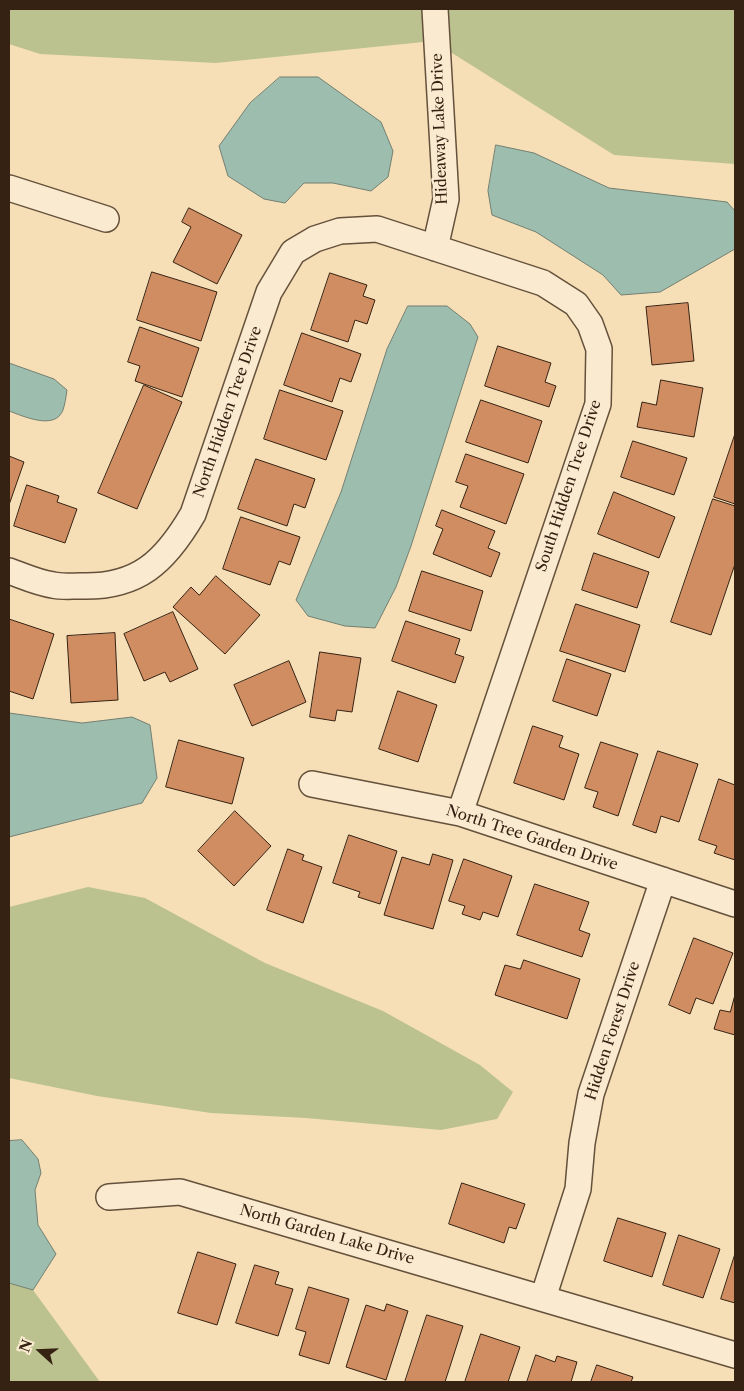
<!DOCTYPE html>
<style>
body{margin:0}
#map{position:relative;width:744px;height:1391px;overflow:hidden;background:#f6dfb7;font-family:"Libre Caslon Text",serif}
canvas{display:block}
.frame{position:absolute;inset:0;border:10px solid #352212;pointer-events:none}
.north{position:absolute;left:15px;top:1326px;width:50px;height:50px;-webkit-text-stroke:4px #f9ead0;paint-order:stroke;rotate:290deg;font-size:14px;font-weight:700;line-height:20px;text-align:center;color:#352212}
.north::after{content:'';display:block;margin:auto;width:18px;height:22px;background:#352212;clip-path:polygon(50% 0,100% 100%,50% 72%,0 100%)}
</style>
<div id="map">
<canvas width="744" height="1391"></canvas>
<div class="frame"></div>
<div class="north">N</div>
</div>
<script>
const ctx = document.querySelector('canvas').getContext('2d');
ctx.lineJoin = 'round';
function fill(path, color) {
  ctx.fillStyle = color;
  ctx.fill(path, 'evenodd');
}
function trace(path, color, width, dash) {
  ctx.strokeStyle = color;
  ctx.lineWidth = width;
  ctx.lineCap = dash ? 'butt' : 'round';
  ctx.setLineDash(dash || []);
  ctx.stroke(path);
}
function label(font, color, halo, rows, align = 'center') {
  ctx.font = font + ' "Libre Caslon Text",serif';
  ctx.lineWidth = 5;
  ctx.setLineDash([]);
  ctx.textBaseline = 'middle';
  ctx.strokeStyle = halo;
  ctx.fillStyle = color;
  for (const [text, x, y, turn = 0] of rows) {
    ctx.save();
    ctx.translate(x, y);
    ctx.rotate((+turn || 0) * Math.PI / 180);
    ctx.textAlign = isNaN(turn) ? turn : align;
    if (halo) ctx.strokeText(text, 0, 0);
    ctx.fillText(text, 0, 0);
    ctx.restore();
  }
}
const green = new Path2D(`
 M9,9H735V164L614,155L433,41L216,63L40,54L9,44Z
 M88,887L145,898L265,963L383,1011L480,1065L513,1092L497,1119L441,1130L306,1118L211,1113L97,1096L9,1078V907Z
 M9,1283L33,1290L100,1382H9Z`);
const water = new Path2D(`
 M280,77H318L381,122L393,151L388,177L371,191L333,183H304L285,203L264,199L228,176L219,146L250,103Z
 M496,145L534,153L609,188L727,202L735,211V249L660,292L621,295L603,275L536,232L492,215L488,191Z
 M408,306H447L470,324L478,337L411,546L396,587L375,628L345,626L308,616L296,600L341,492L387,349Z
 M9,363L54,379L67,390C66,397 65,404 63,410C55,431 23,416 9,411Z
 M9,713L82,723L132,717L150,725L157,778L142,803L9,837Z
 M22,1140L38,1159L41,1173L35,1190L38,1225L56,1254L33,1290L9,1283V1141Z`);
const building = new Path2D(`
 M189,208L242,235L217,284L173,262L191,227L182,222Z
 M152,272L217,292L201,341L137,320Z
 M330,273L367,285L363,296L375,300L367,324L355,320L348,342L311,330Z
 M688,303L694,361L652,365L646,307Z
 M140,327L199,348L182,397L135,381L140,366L128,362Z
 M302,333L361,354L351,382L340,378L332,402L284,385Z
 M498,346L551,363L545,382L556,386L549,407L485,386Z
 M661,380L703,388L694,437L637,427L642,402L656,405Z
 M144,385L182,402L137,509L98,493Z
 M280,390L343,411L326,460L264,439Z
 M481,400L542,421L528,463L466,442Z
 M735,434V504L714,497Z
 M633,441L687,458L674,495L621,477Z
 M466,454L524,474L506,524L460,507L468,486L456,482Z
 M9,456L24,462L9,505Z
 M256,459L315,479L305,508L294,504L287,526L238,509Z
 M27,485L59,496L57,502L77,509L65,543L14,526Z
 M614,492L675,517L659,558L598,534Z
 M713,499L735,506V564L711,635L671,622Z
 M442,510L495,531L488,548L500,553L491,577L433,554L443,529L436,526Z
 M241,517L300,537L290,565L279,561L270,585L223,569Z
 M594,553L649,572L637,608L582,590Z
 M422,571L483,591L471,631L409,611Z
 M216,576L260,615L225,654L173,607L191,587L199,595Z
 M576,604L640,625L625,672L560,651Z
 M173,612L198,669L170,682L165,672L144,681L124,634Z
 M9,619L54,634L33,699L9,691Z
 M406,621L460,639L455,654L464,657L455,683L392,661Z
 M115,633L118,700L71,703L67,636Z
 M320,652L361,658L352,712L337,710L335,721L310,717Z
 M567,659L611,674L597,716L553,701Z
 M289,661L306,702L252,726L234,685Z
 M398,691L437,705L418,762L379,749Z
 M533,726L563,736L559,747L579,754L564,800L514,783Z
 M179,740L244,758L232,804L166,787Z
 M601,742L638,754L618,816L593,807L598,792L585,788Z
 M658,751L698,764L679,822L661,816L656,833L633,825Z
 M719,779L735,785V860L714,853L717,846L699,840Z
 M235,811L271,846L234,886L198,851Z
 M349,835L397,851L380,904L358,897L360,892L333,883Z
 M288,849L304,855L302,860L322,867L303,923L267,910Z
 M433,854L453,860L433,929L384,915L402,857L429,865Z
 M464,859L512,876L498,917L483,912L480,920L462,914L465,906L449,901Z
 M535,884L589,902L579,930L590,934L582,957L517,935Z
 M694,938L733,953L713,1004L696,998L690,1014L669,1005Z
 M524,960L580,979L567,1019L495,995L505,965L520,969Z
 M735,995V1035L714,1029L720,1010L730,1012Z
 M462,1183L525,1204L516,1229L509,1227L504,1243L449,1224Z
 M618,1218L666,1233L652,1277L604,1261Z
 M679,1235L720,1249L703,1298L663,1285Z
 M198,1252L236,1264L217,1325L178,1313Z
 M735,1254V1303L721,1299Z
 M255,1265L279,1272L275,1284L293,1289L278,1336L236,1323Z
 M309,1287L349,1299L329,1364L299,1355L306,1332L296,1329Z
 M387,1304L408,1311L386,1380L346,1367L366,1305L384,1311Z
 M427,1315L463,1326L445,1382H405Z
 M481,1334L520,1347L508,1382H465Z
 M536,1355L555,1362L557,1356L577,1362L571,1382H527Z
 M597,1365L633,1377L631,1382H591Z`);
const street = new Path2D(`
 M9,188L106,219
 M435,248L446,199L435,9
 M9,571C23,576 38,583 53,585C61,587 71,586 80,586C138,588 165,562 193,514L269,292L293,252L315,239L340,231L377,229L543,283L576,304L590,324L599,349L598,404L460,813
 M312,784L460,813L735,904
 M109,1197L180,1192L735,1355
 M543,1298L578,1189L582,1143L591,1094L663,880`);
const streetNames = [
 ["Hideaway Lake Drive",440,129,-92],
 ["North Hidden Tree Drive",228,412,-71],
 ["South Hidden Tree Drive",569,486,-72],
 ["North Tree Garden Drive",532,838,18],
 ["Hidden Forest Drive",613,1031,-72],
 ["North Garden Lake Drive",327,1235,16]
];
fill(green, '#bbc28f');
fill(water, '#9dbdaf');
trace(water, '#737f70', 1);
fill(building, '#d18d62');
trace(building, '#352212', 1);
trace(street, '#65513b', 28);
trace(street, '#f9ead0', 25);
label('15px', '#352212', '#f9ead0', streetNames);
</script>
